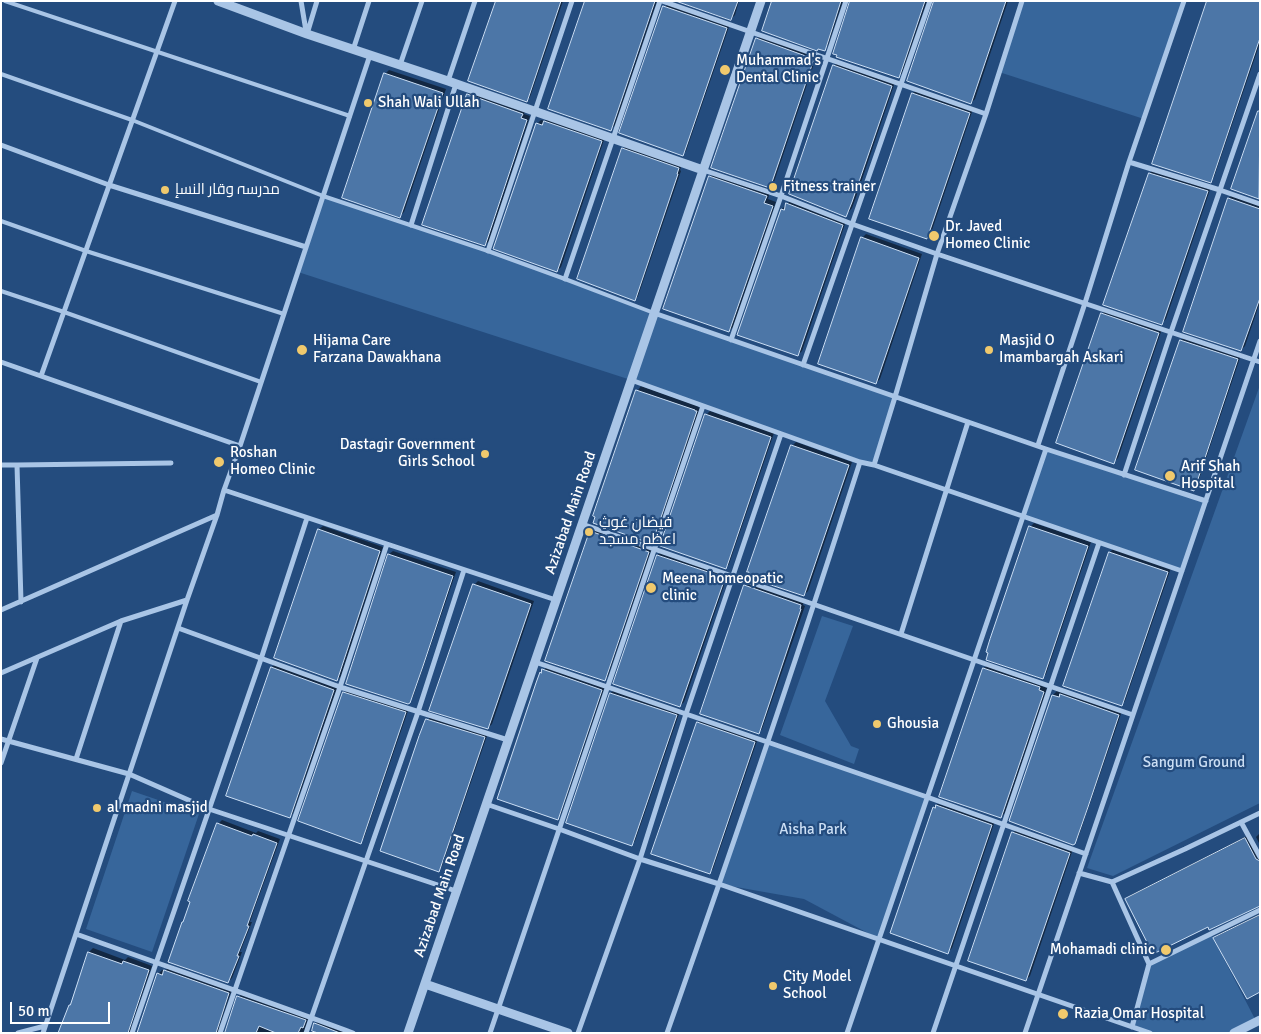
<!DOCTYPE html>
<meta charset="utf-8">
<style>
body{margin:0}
#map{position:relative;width:1261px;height:1034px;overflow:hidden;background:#244c7e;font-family:Signika,sans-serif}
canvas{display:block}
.frame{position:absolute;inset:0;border:2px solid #fff;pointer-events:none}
.scale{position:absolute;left:10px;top:1002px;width:100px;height:22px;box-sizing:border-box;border:2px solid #fff;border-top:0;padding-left:6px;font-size:15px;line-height:18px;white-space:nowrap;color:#fff;-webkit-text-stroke:4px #244c7e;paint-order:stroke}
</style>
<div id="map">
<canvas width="1261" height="1034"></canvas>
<div class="frame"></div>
<div class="scale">50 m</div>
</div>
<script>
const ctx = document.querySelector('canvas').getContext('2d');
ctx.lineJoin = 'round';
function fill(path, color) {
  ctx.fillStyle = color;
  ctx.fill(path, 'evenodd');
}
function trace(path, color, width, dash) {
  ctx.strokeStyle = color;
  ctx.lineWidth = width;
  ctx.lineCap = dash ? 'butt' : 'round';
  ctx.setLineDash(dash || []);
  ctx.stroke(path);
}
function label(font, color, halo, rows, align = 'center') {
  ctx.font = font + ' Signika,Cairo,sans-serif';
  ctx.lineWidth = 4.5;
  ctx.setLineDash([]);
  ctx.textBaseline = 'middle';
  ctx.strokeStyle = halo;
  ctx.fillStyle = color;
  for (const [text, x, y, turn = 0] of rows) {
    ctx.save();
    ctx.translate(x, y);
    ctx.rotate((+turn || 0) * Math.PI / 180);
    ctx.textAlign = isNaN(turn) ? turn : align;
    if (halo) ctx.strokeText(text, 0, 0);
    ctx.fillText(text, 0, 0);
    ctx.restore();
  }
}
const green = new Path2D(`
 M1022,1H1184L1144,119L999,72Z
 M323,196L488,251L654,313L895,397L874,465L631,380L298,272Z
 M1260,385V803L1113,876L1087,868Z
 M1046,449L1206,501L1182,571L1023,517Z
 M822,616L853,626L825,701L851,746L859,749L854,764L780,735Z
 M768,743L927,797L879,939L804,899L719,884Z
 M132,791L199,814L152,952L86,929Z
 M1211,934L1256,1021L1234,1033H1150L1132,1027L1149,964Z`);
const shadow = new Path2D(`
 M497,1H563L530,97L527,100Z
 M586,1H657L615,125L611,129Z
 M680,1H739L735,15L731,19Z
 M774,1H843L828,45L824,49Z
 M851,1H927L902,73L898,77Z
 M935,1H1008L975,99L971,103Z
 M1260,1V43L1214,177L1210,181Z
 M668,4L730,24L686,151L682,155L664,8Z
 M761,35L817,55L774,182L770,186L757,39Z
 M838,62L895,82L856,197L852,208L846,215L834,66Z
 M389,70L446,89L404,212L400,216L385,74Z
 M917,90L973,109L931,233L927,237L913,93Z
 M472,91L526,110L524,114L530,116L489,241L485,245L468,95Z
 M1260,108V198L1233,188Z
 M549,118L605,137L561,267L557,271L537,124L541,120L545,121Z
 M627,145L682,164L680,170L681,171L638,296L635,300L623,149Z
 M1154,169L1211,187L1166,319L1162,323L1150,173Z
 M714,173L770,192L768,199L776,202L733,327L729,331L710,177Z
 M1233,194L1260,204V302L1245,346L1241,350L1184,331L1229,198Z
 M791,200L846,221L802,351L798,355L739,334L782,209Z
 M866,234L922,254L880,379L876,383L862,238Z
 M1106,310L1162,329L1118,458L1114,462L1102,314Z
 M1185,337L1241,355L1197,485L1193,489L1181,340Z
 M641,386L698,406V407L700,408L655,538L651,542L595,515L638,390Z
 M710,411L774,433L729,564L726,568L706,415Z
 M796,442L852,462L808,591L804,595L792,446Z
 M1034,523L1091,542L1046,674L1042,678L992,639L1031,526Z
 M323,526L383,547L341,676L337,680L275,658L319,529Z
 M595,528L652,548L608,676L604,680L591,532Z
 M1114,548L1171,568L1125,701L1121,705L1065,685L1110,552Z
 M393,551L456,572L413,697L408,703L347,683L389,554Z
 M662,551L726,574L725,577H727L684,702L680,706L615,683L658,555Z
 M478,581L534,601L492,724L488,728L474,585Z
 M749,582L804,601L803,605L805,606L762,729L758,733L745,586Z
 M276,663L338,686L293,813L290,817L227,795L272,667Z
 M988,665L1047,688L1005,813L1001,817L941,796L984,668Z
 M547,666L605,686L561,814L557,818L544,670Z
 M348,689L409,708L364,838L360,842L344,693Z
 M615,689L680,711L635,841L631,845L568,822L611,693Z
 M1057,691L1122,711L1078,838L1074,843L1011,821L1053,695Z
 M431,716L488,733L442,866L438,870L428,720Z
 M702,719L758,738L713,869L709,873L698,723Z
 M938,804L995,821L952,948L948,952L891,933L934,807Z
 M222,820L256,833L258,831L280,839L255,907L250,922H252L240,952H242L239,960L232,978L228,982L185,920L218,824Z
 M1017,829L1073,849L1030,976L1026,980L1013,833Z
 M1260,833V845L1256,837Z
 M1249,835L1260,855V905L1208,925L1127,899L1131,895Z
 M1260,914V991L1215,938L1219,934Z
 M93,948L125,960L128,957L152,966L131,1027L132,1032L134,1033H59L72,1004L89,952Z
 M169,967L232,989L219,1027L220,1032L222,1033H138L158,974L162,970L165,971Z
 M242,993L309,1016L305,1029L308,1033H226L239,997Z
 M319,1020L353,1033H312L315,1024Z`);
const building = new Path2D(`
 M496,1H561L527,102L468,81Z
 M585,1H655L611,131L548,109Z
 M676,1H738L731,20Z
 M772,1H841L825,51L818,49L817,51L762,31Z
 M850,1H925L899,78L836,57L837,55L833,54Z
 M934,1H1006L971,104L907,81Z
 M1207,1H1260V38L1211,183L1152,164Z
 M663,6L727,28L683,156L619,133Z
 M756,38L814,59L770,188L711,168Z
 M833,65L892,86L852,202L846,217L789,194Z
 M384,73L443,93L400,218L342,198Z
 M912,93L970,113L927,239L869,219Z
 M467,94L523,114L521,118L527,120L485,246L422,225Z
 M1258,111H1260L1259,199L1231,189Z
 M544,121L602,141L557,272L493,249L536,123L542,125Z
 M622,148L679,168L677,174H678L635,301L577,279Z
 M1149,173L1208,191L1162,325L1103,305Z
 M709,176L767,196L764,203L773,206L729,332L663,309Z
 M1228,198L1260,209V298L1241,351L1183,332Z
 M786,203L843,225L798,356L737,335L781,209L784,210Z
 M861,237L919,258L876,384L818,364Z
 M1101,313L1159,333L1114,464L1056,443Z
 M1180,340L1238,359L1194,491L1135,470Z
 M636,390L695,410V411H697L652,544L593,523L595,517L593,516Z
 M705,414L771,437L726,569L660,546Z
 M791,445L849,465L804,596L747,577L749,572H747Z
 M1029,526L1088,546L1043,679L986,660L988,653L986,652L990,639Z
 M318,529L380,551L337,681L274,658Z
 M590,531L649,552L605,681L545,661Z
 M1109,552L1168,572L1122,706L1063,686Z
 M388,554L453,576L423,666L410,703L408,704L346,684Z
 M657,555L723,577L722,581H724L680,707L613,684Z
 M473,584L531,604L488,729L429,711Z
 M744,585L801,605L800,609H801L759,734L700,714Z
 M271,667L334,690L290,818L226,796Z
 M983,668L1040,687L1039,690L1044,692L1001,818L939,797Z
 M542,669L602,690L558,820L497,799L536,683L540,672L541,673Z
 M343,692L406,712L361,844L298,821Z
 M610,693L677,715L632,846L566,823Z
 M1060,694L1119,715L1088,807L1075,844L1073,845L1009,821L1052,695L1059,697Z
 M426,719L485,737L439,872L380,851L419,736Z
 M697,722L755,742L710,874L651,854Z
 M936,805L992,825L948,954L890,933L933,807L935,808Z
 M217,823L252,836L253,834L277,843L252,912L247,926H249L237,956H239L228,983L168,962L182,922H183L190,902L188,901Z
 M1012,832L1070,853L1026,981L968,961Z
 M1245,838L1256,859L1260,861V906L1209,930L1208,927L1153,954L1125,899Z
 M1260,915V992L1247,999L1213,938Z
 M88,952L122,964L123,961L149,970L128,1033H58L69,1005H70Z
 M164,970L229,993L216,1033H137L157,973L162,975Z
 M237,996L306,1020L303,1028L301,1027L298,1033H276L259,1026L256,1033H225Z
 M314,1023L317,1024L340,1033H318L312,1031Z`);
const service = new Path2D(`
 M5,1L350,116
 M1,74L132,120L323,196L488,251L565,279L654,313
 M1,221L86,251L284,314
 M1,291L64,312L261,382`);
const minor = new Path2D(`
 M301,1L306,31
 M662,1L986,114
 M307,34L317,1
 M353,50L369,1
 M400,65L422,1
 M448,81L475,1
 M1,145L109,185L306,247
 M1129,162L1220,190L1260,204
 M703,170L781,196L852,224L937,254L1260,362
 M411,225L456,84
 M488,251L572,1
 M565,279L660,1
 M654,313L1046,449L1206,501
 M731,340L781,196L846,1
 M1,362L240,446
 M803,365L930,1
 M41,376L175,1
 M631,380L860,462L874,465L895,397L937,254L986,114L1022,1
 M1038,445L1085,303L1129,162L1184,1
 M1,465H17
 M874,465L1182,571
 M1124,475L1171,332L1260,74
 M224,490L556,600
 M582,524L1133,715
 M21,602L17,465L171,463
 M1,610L217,515
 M178,628L340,687L508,740
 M901,634L968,422
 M535,662L927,797L1086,854
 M1,673L121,621L187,600
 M1,739L129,774L209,809L456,891
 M76,759L121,621
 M1,763L37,658
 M486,804L559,829L640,859L719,884L1150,1033
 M1241,822L1260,857
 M1079,873L1112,882L1185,849L1260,813
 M1112,882L1149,964
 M76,934C168,967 261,999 353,1033
 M1132,1027L1149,964L1260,910
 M18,1033L45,1026
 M43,1033L187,600L217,515L224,490L240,446L370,55
 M132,1033L261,659L307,518
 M220,1033L340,687L387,544
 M306,1033L418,712L464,570
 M490,1033L703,406
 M578,1033L640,859L686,714L781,434
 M667,1033C734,843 799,653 860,462
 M847,1033L1046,449
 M933,1033L1099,543
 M1025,1033L1260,341`);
const tertiary = new Path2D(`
 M218,1L307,34L448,81L703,170
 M425,984L568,1033
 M408,1033L761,1
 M1234,1033L1260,1020`);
const markers = [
 [725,70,6,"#f0c96d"],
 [368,103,5,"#f0c96d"],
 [773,187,5,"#f0c96d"],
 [165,190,5,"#f0c96d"],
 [934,236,6,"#f0c96d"],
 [302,350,6,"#f0c96d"],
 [989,350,5,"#f0c96d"],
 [485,454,5,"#f0c96d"],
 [219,462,6,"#f0c96d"],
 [1170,476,6,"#f0c96d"],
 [589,532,5,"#f0c96d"],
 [651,588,6,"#f0c96d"],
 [877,724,5,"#f0c96d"],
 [97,808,5,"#f0c96d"],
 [1166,950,6,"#f0c96d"],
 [773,986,5,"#f0c96d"],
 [1063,1014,6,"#f0c96d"]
];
const poiNames = [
 ["Muhammad's",736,61],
 ["Dental Clinic",736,78],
 ["Shah Wali Ullah",378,103],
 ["Fitness trainer",783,187],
 ["مدرسہ وقار النسإ",175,190],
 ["Dr. Javed",945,227],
 ["Homeo Clinic",945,244],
 ["Hijama Care",313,341],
 ["Farzana Dawakhana",313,358],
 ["Masjid O",999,341],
 ["Imambargah Askari",999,358],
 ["Dastagir Government",475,445,"right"],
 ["Girls School",475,462,"right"],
 ["Roshan",230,453],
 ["Homeo Clinic",230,470],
 ["Arif Shah",1181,467],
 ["Hospital",1181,484],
 ["فیضانِ غوثِ",599,523],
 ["اعظم مسجد",599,540],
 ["Meena homeopatic",662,579],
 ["clinic",662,596],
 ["Ghousia",887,724],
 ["al madni masjid",107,808],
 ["Mohamadi clinic",1155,950,"right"],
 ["City Model",783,977],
 ["School",783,994],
 ["Razia Omar Hospital",1074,1014]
];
const streetNames = [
 ["Azizabad Main Road",571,513,-71],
 ["Azizabad Main Road",440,896,-71]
];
const parkNames = [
 ["Sangum Ground",1194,763],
 ["Aisha Park",813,830]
];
fill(green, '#37669b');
fill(shadow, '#0007');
fill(building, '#4c76a7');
trace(building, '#ccdff5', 1);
trace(service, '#a9c5e6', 4);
trace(minor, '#a9c5e6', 5);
trace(tertiary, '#a9c5e6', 9);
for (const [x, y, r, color] of markers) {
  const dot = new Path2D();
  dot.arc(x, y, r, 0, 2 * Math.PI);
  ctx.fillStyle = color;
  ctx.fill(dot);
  trace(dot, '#244c7e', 2);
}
label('15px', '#fff', '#244c7e', poiNames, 'left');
label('15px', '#fff', '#244c7e', streetNames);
label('15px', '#ccdff5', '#244c7e', parkNames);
</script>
